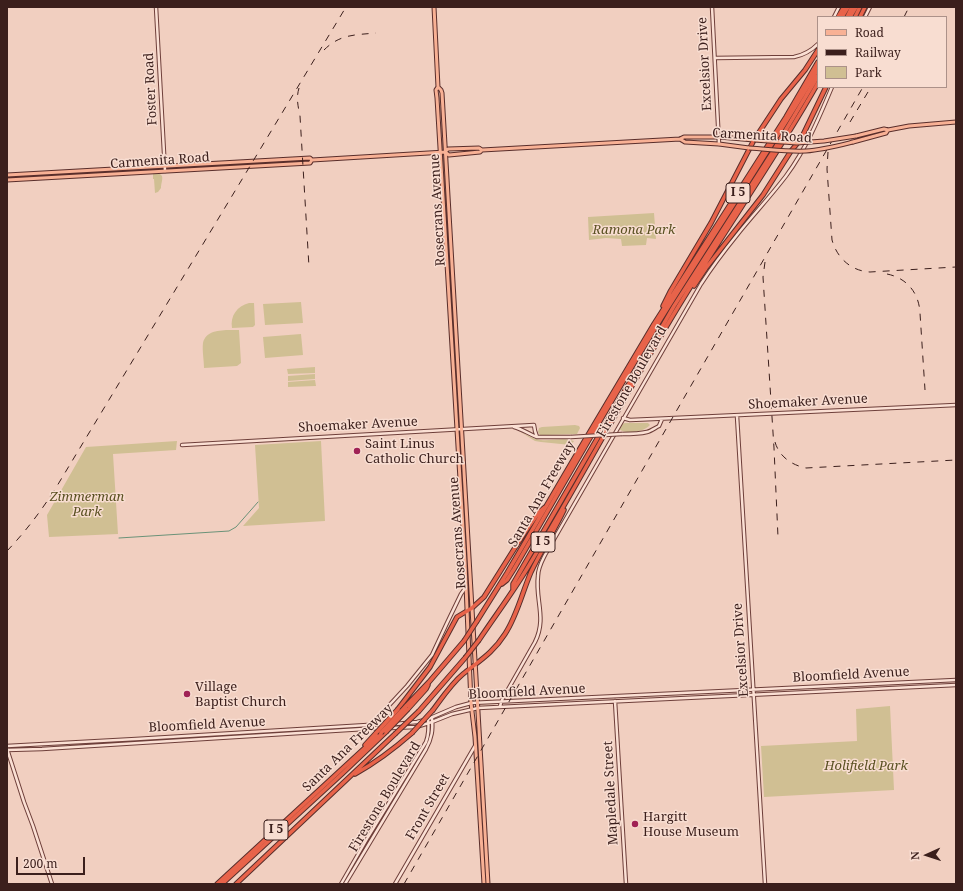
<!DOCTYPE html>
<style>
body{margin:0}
#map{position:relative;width:963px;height:891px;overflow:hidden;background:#f1cfc0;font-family:"Noto Serif",serif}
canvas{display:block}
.frame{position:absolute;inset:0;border:8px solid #3b1f1c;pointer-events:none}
.legend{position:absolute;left:817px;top:16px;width:130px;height:72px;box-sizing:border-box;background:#f8ddd1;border:1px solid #ac9189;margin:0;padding:5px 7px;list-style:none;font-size:12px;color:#3b1f1c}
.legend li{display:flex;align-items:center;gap:8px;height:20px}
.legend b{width:20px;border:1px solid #ac9189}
.north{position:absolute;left:907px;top:835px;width:40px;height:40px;-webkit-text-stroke:3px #f8ddd1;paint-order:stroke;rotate:267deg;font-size:11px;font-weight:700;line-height:16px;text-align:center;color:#3b1f1c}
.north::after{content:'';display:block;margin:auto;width:14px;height:18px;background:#3b1f1c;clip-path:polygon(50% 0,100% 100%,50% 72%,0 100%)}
.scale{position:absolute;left:16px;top:857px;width:69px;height:18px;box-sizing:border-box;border:2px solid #3b1f1c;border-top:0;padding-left:5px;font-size:12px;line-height:14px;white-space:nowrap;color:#3b1f1c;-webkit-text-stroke:3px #f8ddd1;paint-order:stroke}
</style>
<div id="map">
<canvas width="963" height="891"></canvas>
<div class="frame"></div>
<ul class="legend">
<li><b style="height:5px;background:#f8b195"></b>Road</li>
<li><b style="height:5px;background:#3b1f1c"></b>Railway</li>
<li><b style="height:11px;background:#d0bf93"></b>Park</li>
</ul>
<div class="north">N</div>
<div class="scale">200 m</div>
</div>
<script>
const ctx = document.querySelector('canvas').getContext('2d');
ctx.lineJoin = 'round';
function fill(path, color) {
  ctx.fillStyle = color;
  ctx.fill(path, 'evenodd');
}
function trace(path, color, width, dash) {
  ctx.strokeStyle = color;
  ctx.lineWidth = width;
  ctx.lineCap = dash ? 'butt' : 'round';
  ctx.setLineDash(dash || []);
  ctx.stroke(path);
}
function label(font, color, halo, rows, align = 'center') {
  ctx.font = font + ' "Noto Serif",serif';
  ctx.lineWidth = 3;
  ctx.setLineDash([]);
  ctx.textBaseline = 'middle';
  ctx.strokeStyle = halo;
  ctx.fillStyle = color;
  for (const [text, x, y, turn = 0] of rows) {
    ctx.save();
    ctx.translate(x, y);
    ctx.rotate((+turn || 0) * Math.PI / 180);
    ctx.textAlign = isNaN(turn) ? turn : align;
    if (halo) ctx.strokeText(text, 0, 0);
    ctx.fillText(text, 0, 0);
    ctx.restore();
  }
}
const green = new Path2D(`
 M153,174H160L162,176C163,180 161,183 161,188L158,192L155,193L154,179H153Z
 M654,213L656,239L647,238L646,245L622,246L621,239L606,238L589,240L588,217Z
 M301,302L303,323L265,325L263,304Z
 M249,303H254L255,325L253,327L232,328C230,316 237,306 249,303Z
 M239,330L241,363L237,366L204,368C204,360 202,350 203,343C206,328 227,330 239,330Z
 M301,334L303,355L265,358L263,337Z
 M315,367V373L288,374L287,369Z
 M315,374V379L288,381V376Z
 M315,380L316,386L288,387V382Z
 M625,423H648L650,425C644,432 626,435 619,429L622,424Z
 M575,425L579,426L580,428L577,434L545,435H540L538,432L539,428L542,427Z
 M519,431C527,435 533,439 541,440C552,441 563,437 574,441L571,445L541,442L535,441Z
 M177,441L176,450L113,454L118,534L49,537L47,515L86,447Z
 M321,441L325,521L243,526L259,508L255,445Z
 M890,706L894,790L764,797L761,746L857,741L856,709Z`);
const stream = new Path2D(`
 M119,538L229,531L236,527L258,502`);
const secondary = new Path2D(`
 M156,7L165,171
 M712,7L719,144
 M834,17L839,7
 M865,17L870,7
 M715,58L794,57C804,55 811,51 818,44
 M737,416L765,884
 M623,418L630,420L653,419L956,405
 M514,427C522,429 529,434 537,437H571
 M622,434C630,434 639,434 647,432C651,431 655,428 659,426L662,419
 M182,445L534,425L535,431L537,437
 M615,701L626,884
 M500,706L502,700L535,642C547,618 535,600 538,576C538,568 542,561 545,555L701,284C712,267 724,251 737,235C753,215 770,197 786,176C806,149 819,118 832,87
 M395,724L417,722L428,719L456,707L471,703L956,680
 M377,725L379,718L382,713L407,686L432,655L447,623L461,594L466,587
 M391,728L416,727L432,722L452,714L478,708L956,685
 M7,746L136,739L384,724
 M7,749L24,802L33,826L52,884
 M7,750L42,749L380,728
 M341,884L368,837L426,742C429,734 429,727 428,719
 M345,884L426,749C432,738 433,730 432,718
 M395,884L475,746`);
const primary = new Path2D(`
 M434,7L438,87L436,90L437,98L465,562L471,703L475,737L484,884
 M438,87L441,90L442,93L488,884
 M856,136L884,129L888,130L909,126L956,122
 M680,139L685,142L719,144L749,148
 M853,142L886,133L888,130
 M445,152L449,155L480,152L482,150L680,139L684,137H719L754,140
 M7,175L310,158L312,160
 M7,180L310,163L312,160L445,152L448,149L479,148L482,150`);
const highway = new Path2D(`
 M838,17L844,7
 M842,17L848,7
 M847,17L852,7
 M850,17L856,7
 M855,17L860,7
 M860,17L865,7
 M694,286L706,268L763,195L791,151L801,139L826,87
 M663,306L670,292L711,223L754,140L781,99L805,70L818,50
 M502,584L507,580L514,569C565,482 614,394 667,309C717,229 770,150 818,69
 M513,589V584L674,306L772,153L818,76
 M477,621L507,573L575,457L654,324L786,117L818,62
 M479,640C495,616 513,592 528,567C578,484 623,399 672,317C719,238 773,163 818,83
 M406,706L429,682L464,641
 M398,709L430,667L457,617L472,608L484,597L523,535L539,512L545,507
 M408,709L426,689L428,685
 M433,710C442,698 451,684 463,674C479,661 493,653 505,634C517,616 522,593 531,572C541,551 554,531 564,510
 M419,711L465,658
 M365,745L376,733
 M355,774C375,763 395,748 412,733
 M217,884L381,733
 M222,884L343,773L386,732
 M236,884L395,734`);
const rail = new Path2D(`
 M904,17L909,7
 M324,50C340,34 355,35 376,33
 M299,88C296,98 298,106 300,116L309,267
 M850,122L871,87
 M828,152L827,169L832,240C837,258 851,271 870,272L956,267
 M765,262L763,277L774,448L778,537
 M887,274C907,278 919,293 920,313L925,390
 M775,442C779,456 791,465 806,468L956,460
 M7,551C26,531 42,510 57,486L346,7
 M404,884L863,87`);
const secondaryBridge = new Path2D(`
 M571,437L622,434`);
const primaryBridge = new Path2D(`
 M754,140L797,143L824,141L856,136
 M749,148C768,149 787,152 806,151C822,150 837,146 853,142`);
const highwayBridge = new Path2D(`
 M464,641L477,621
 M465,658L479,640
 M386,732L408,709
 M376,733L398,709
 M381,733L406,706
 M412,733L433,710
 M395,734L419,711`);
const markers = [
 [357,451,4,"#a02255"],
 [187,694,4,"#a02255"],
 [635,824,4,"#a02255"]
];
const shields = [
 [738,193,24],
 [543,542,24],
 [276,830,24]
];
const shieldNames = [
 ["I 5",738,193],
 ["I 5",543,542],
 ["I 5",276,830]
];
const streetNames = [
 ["Excelsior Drive",705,64,-93],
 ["Foster Road",151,89,-93],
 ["Carmenita Road",762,136,3],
 ["Carmenita Road",160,161,-4],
 ["Rosecrans Avenue",438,210,-93],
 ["Firestone Boulevard",632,382,-60],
 ["Shoemaker Avenue",808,402,-3],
 ["Shoemaker Avenue",358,425,-3],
 ["Santa Ana Freeway",542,494,-60],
 ["Rosecrans Avenue",458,533,-94],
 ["Excelsior Drive",741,650,-94],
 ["Bloomfield Avenue",851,675,-3],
 ["Bloomfield Avenue",527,692,-3],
 ["Bloomfield Avenue",207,725,-3],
 ["Santa Ana Freeway",348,748,-44],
 ["Mapledale Street",611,793,-93],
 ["Firestone Boulevard",385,797,-59],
 ["Front Street",428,807,-60]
];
const parkNames = [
 ["Ramona Park",634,230],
 ["Zimmerman",87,497],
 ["Park",87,512],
 ["Holifield Park",866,766]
];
const poiNames = [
 ["Saint Linus",365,444],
 ["Catholic Church",365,459],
 ["Village",195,687],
 ["Baptist Church",195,702],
 ["Hargitt",643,817],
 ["House Museum",643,832]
];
fill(green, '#d0bf93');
trace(stream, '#6a9278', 1);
trace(secondary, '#6e3f3a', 4.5);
trace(primary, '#592e2b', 5);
trace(highway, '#592e2b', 5.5);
trace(secondary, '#fbe0d4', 2.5);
trace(primary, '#f8b195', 3);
trace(highway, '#e8634a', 3.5);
trace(rail, '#3b1f1c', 1, [7, 7]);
trace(secondaryBridge, '#6e3f3a', 4.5, []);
trace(primaryBridge, '#592e2b', 5, []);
trace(highwayBridge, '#592e2b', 5.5, []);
trace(secondaryBridge, '#fbe0d4', 2.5);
trace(primaryBridge, '#f8b195', 3);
trace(highwayBridge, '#e8634a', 3.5);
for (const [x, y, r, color] of markers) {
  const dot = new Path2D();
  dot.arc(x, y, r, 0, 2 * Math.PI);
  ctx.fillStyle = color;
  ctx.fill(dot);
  trace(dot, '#f8ddd1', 1.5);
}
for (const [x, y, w] of shields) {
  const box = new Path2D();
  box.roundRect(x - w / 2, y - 10, w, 20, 3);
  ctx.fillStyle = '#f8ddd1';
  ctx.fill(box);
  trace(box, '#3b1f1c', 1);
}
label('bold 12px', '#3b1f1c', null, shieldNames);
label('13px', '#3b1f1c', '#f8ddd1', streetNames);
label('italic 13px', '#595021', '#f8ddd1', parkNames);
label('13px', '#3b1f1c', '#f8ddd1', poiNames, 'left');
</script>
